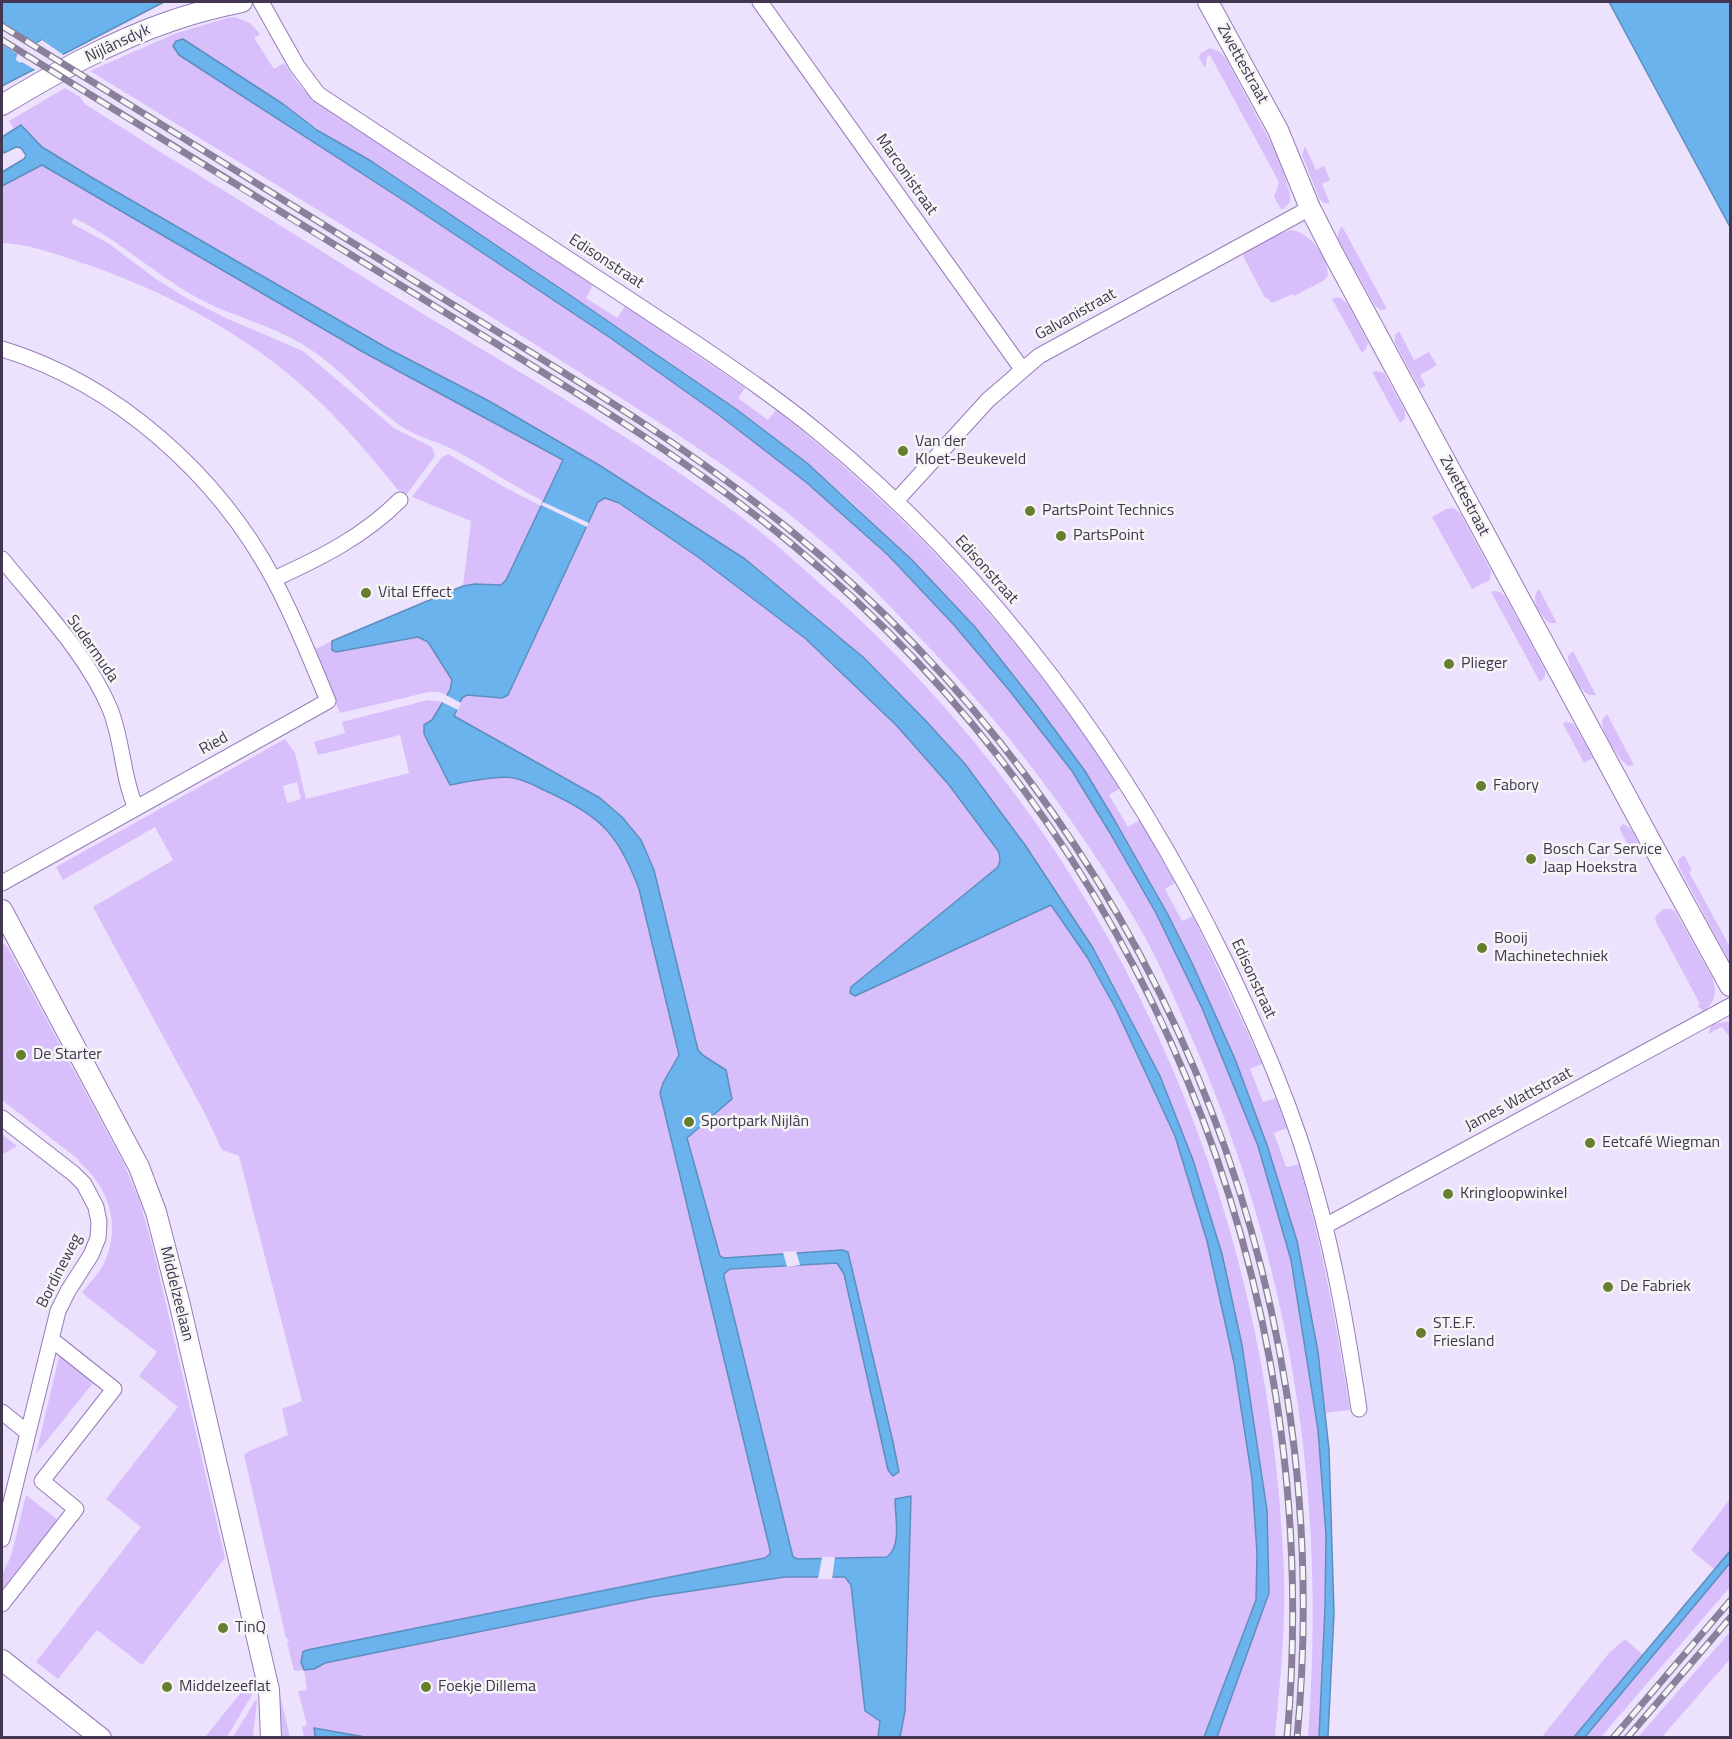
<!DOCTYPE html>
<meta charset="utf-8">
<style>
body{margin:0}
#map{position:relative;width:1732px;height:1739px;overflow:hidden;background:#ede2fd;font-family:"Titillium Web",sans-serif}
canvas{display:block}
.frame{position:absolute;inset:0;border:3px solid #423651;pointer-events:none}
</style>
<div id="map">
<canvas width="1732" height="1739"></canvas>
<div class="frame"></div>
</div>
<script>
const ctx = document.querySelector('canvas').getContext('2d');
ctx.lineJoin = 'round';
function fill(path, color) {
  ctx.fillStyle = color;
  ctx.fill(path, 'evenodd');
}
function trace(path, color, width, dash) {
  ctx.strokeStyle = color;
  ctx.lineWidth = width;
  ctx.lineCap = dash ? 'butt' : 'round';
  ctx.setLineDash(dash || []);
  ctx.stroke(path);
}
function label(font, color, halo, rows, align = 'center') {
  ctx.font = font + ' "Titillium Web",sans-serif';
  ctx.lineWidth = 5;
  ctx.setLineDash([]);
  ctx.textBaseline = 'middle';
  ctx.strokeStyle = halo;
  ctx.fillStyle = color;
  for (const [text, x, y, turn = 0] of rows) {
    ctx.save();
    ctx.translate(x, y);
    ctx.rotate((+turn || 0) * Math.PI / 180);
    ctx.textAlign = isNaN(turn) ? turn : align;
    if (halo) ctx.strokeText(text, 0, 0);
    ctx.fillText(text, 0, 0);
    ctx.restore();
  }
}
const green = new Path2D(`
 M235,17L250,23L260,34L254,38L274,69L284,63L298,84L317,103L593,285L586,298L617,318L625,306L745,388L738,398L768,420L776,410C912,516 1026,644 1121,788L1109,795L1128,827L1140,820L1175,883L1165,889L1182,921L1193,916L1262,1064L1250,1069L1263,1102L1276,1098L1287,1128L1274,1133L1286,1167L1299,1164C1322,1245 1337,1327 1350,1410L1325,1413L1318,1352L1297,1241L1267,1145L1235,1060L1192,963L1167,913L1115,821L1085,771L1035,703L975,627L856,506L807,463L736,409L659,355L371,161C306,124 246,80 183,39L176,41L406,202L609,337L719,415L807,483L888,555L954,625L1009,690L1072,771L1110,833L1156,913L1202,1008L1258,1146L1291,1260L1318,1430L1326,1535L1325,1607L1319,1737H1308C1327,1496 1291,1265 1194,1043C1176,1002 1159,961 1137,923C1077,821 1004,725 922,640C889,605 856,570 819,539C737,468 636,408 544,350C394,255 241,164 90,71L174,34L227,18Z
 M1210,48L1220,52L1226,59L1272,145L1284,174L1290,194V202L1283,209H1281L1274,197L1279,182L1210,55L1207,57L1205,68L1199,58L1201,53Z
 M65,88L80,97L85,104L162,153C251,206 339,263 428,317C538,383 651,448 753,526C778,545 801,567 824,587C1110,838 1270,1193 1284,1571C1286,1627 1280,1682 1275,1737H1217L1269,1593L1267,1510L1242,1345L1222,1254L1193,1160L1160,1076L1093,948L1025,845L965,764L926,721L863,657L745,559L599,465L489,401L387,348L91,177L42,147L23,127L20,125L14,129L9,121Z
 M1305,146L1316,170L1324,166L1330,180L1322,184L1330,203H1324L1319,198L1302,155Z
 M42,165L363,352L563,460L543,501C512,486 484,465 452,449C436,441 417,437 402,427C369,404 343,370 308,348C274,325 232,317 196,297C153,273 118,239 74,218L71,223L108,243L156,279L188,299L228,319L303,351L394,428L432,447L435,456L407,494L398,490C374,461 350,431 323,405C259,342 178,297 94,267C65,257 32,244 2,243V186Z
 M1342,226L1387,309L1381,310L1375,306L1338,239V233Z
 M1291,230C1310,232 1328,257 1328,275L1323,281L1294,296L1293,294L1272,303L1267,298H1265L1243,256L1244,253L1279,234Z
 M1339,297L1347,303L1368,342L1366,349L1362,353L1332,299Z
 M1399,331L1414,360L1429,352L1437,365L1420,375L1426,386L1420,389L1395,343V335Z
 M1375,371L1384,373L1405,411V419L1400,423L1372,372Z
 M448,454L506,488L541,506L506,580L501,585L475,584L463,586L471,521L412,497L442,457Z
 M605,498L619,503L698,557L806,639L897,726L949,785L999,852L1000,860L998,867L851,987L850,993L855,996L1051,905L1087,957L1116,1009L1175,1136L1207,1241L1234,1363L1252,1479L1257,1553L1256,1600L1204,1737L319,1738L313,1731L315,1737H304L302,1727L307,1725L298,1691L307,1690L304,1670L294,1671L287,1642L290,1640L286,1638L244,1455L249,1451L288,1435L282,1409L302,1401L239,1156L222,1150L204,1112L93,907L173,860L155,827L63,880L56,867L285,739L295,753L306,799L409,773L400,735L318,755L314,742L345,733L342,722L428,700L443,702L432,720L450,785L477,781L454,714L462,698L467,695L502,698L599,502ZM297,782L301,799L287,803L283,786Z
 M1453,508L1460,513L1491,571L1490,580L1472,589L1432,517L1446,509Z
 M1539,589L1557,623H1550C1540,616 1529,599 1539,589Z
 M1494,591L1500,592L1505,596L1545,670V677L1540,682L1491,592Z
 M418,637L428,642L452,680L447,695L439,692H429L340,713L314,650L332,641L331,647L336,652Z
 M1573,651L1596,695H1589C1579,690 1568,668 1568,656Z
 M1607,714L1634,765L1628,766C1621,762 1601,731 1602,723C1602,719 1605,717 1607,714Z
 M1565,722L1572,723L1575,726L1593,758L1584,763L1563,724Z
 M1623,824C1632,827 1638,840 1640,849L1637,854L1632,852L1620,830V827Z
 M1684,855L1692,870L1689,872L1730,947V963L1679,867L1678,860Z
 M1663,909H1670L1675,911L1713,979C1717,992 1715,1003 1704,1011L1697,1006L1700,1004L1655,920L1656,916Z
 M2,942L8,948L123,1162L139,1199L153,1248L225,1558L142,1665L97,1630L58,1679L36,1662L141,1527L106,1499L178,1407L139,1376L157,1352L82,1293C88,1284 97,1276 102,1267C123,1228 110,1188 78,1161L79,1160L2,1100Z
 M1730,1021V1038L1722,1027L1708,1034L1712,1024Z
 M2,1134L17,1146L2,1155Z
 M59,1357H62L94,1382L36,1454Z
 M26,1495L58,1520L2,1592V1575L11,1556Z
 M1730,1499V1551L1715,1570L1691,1550Z
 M1730,1563V1587L1601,1737L1585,1738Z
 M1730,1632V1659L1662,1737H1638Z
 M1625,1639L1643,1655L1574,1737L1541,1738L1609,1653Z
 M252,1679V1695L227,1737H205Z
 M279,1695H280L290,1737H278Z
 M257,1700L253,1737H233L255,1701Z`);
const water = new Path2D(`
 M2,2H164L2,86ZM42,40L47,45L20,63L16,55Z
 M1609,2H1730V227Z
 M183,39L283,104L317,130L371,161L561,289L736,409L807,463L912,560L975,627L1035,703L1085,771L1115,821L1167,913L1192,963L1235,1059L1267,1145L1297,1241L1318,1352L1329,1449L1334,1613L1328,1737H1319L1325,1607L1326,1535L1318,1430L1291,1260L1258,1146L1202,1008L1156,913L1110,833L1072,771L1009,690L954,625L888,555L807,483L719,415L609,337L406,202L179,55L173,46L176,41Z
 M21,125L42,147L91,177L387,348L489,401L599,465L745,559L863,657L926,721L965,764L1025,845L1093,948L1160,1076L1193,1160L1222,1254L1242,1345L1267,1510L1269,1593L1217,1737H1204L1256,1600L1257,1553L1252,1479L1234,1363L1207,1241L1175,1136L1116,1009L1087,957L1051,905L855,996L850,993L851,987L998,867L1000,860L999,852L949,785L897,726L806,639L698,557L619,503L605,498L598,502L508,695L502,698L467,695L462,698L454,716L600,798L622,817L641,840L654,870L698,1050L704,1056L726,1070L732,1099L687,1138L720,1256L724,1258L842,1250L848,1252L893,1442L899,1472L893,1476L888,1470L844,1274L837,1263L730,1269L724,1274V1277L793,1557L798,1559L887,1557C902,1546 895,1516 895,1499L911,1496L905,1711L900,1737H878L880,1721L865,1711L851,1585L845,1577H785L651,1597L354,1657L325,1663L314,1669L304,1670L301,1662L303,1652L307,1650L765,1558L770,1554V1550L660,1093L663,1083L679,1055L639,889C619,835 601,816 548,792C537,787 526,780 514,778C500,775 465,782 450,785L424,734V725L432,720L450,690L452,680L428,642L418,637L336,652L332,650V641L463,586L475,584L501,585L506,580L563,460L363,352L42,165L2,186V172L24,159L26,155L21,148L16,147L4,153L2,149V137Z
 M1730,1551V1563L1585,1737H1574Z
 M314,1728L365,1737H315Z`);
const pier = new Path2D(`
 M2,23L36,44L42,40L65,56L37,71L22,62L20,63L16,60L17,54L2,44Z
 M543,502L589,523L587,527L541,505Z
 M444,694L461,703L458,710L440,701Z
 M796,1251L800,1265L787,1267L783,1252Z
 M822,1557H835L832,1579H818Z`);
const minor = new Path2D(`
 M261,2L297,66L318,94L697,344C738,372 779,400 818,432C993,576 1128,760 1226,963C1261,1037 1295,1113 1316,1193C1336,1264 1348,1336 1359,1409
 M760,2L1022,369
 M2,349C117,384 218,475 274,580C295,619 311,660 328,701L2,883
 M896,501L988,400L1039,356L1310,208
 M2,559C39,605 87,654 110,709C123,741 122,777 136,808
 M274,579C320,558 363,537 400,500
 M2,1118L74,1174L84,1184L96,1207L99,1222L98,1238L91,1255L68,1291L58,1311L2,1539
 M1325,1226L1730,1006
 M2,1412L28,1433
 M2,1604L76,1509L42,1481L114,1389L51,1339`);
const tertiary = new Path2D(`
 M1208,2L1278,130L1310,208L1333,253L1658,855L1730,986
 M2,105C55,73 112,41 171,21C194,13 218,7 242,2
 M2,910L139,1167L156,1212L179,1301L269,1690L271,1738
 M2,1660L101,1738`);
const rail = new Path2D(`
 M2,26C146,115 290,204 434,293C556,368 680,440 790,530C1150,824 1341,1274 1297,1738
 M2,40C148,131 295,221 441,310C562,384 685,456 794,546C1145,838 1328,1283 1287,1738
 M1613,1738L1730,1601
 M1627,1738L1730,1618`);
const markers = [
 [903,451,6,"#677e30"],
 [1030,511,6,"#677e30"],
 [1061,536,6,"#677e30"],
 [366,593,6,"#677e30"],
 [1449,664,6,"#677e30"],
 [1481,786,6,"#677e30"],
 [1531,859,6,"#677e30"],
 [1482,948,6,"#677e30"],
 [21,1055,6,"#677e30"],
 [689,1122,6,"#677e30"],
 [1590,1143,6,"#677e30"],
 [1448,1194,6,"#677e30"],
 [1608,1287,6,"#677e30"],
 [1421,1333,6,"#677e30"],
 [223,1628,6,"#677e30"],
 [167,1687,6,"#677e30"],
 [426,1687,6,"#677e30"]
];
const streetNames = [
 ["Nijlânsdyk",118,44,-25],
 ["Zwettestraat",1242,64,61],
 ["Marconistraat",906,175,55],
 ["Edisonstraat",606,262,33],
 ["Galvanistraat",1076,315,-29],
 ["Zwettestraat",1464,496,62],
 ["Edisonstraat",986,570,48],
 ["Sudermuda",92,649,55],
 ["Ried",214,744,-29],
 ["Edisonstraat",1253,979,65],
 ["James Wattstraat",1519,1100,-28],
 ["Bordineweg",60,1271,-63],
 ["Middelzeelaan",176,1294,76]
];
const poiNames = [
 ["Van der",915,442],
 ["Kloet-Beukeveld",915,460],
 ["PartsPoint Technics",1042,511],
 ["PartsPoint",1073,536],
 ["Vital Effect",378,593],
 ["Plieger",1461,664],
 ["Fabory",1493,786],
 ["Bosch Car Service",1543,850],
 ["Jaap Hoekstra",1543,868],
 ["Booij",1494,939],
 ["Machinetechniek",1494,957],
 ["De Starter",33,1055],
 ["Sportpark Nijlân",701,1122],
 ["Eetcafé Wiegman",1602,1143],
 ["Kringloopwinkel",1460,1194],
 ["De Fabriek",1620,1287],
 ["ST.E.F.",1433,1324],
 ["Friesland",1433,1342],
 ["TinQ",235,1628],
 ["Middelzeeflat",179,1687],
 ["Foekje Dillema",438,1687]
];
fill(green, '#d8bffb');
fill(water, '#6ab3ec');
trace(water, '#5e8ebe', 1.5);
fill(pier, '#ede2fd');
trace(minor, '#977cb9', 17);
trace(tertiary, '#977cb9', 22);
trace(minor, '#fff', 15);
trace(tertiary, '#fff', 20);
trace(rail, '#8b809b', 7);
trace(rail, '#f5f5f5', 4.5, [14]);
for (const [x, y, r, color] of markers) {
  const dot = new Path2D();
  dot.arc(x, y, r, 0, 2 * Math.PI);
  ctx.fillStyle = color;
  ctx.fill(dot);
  trace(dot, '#f5f5f5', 2);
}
label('16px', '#423651', '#f5f5f5', streetNames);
label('16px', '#423651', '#f5f5f5', poiNames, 'left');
</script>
